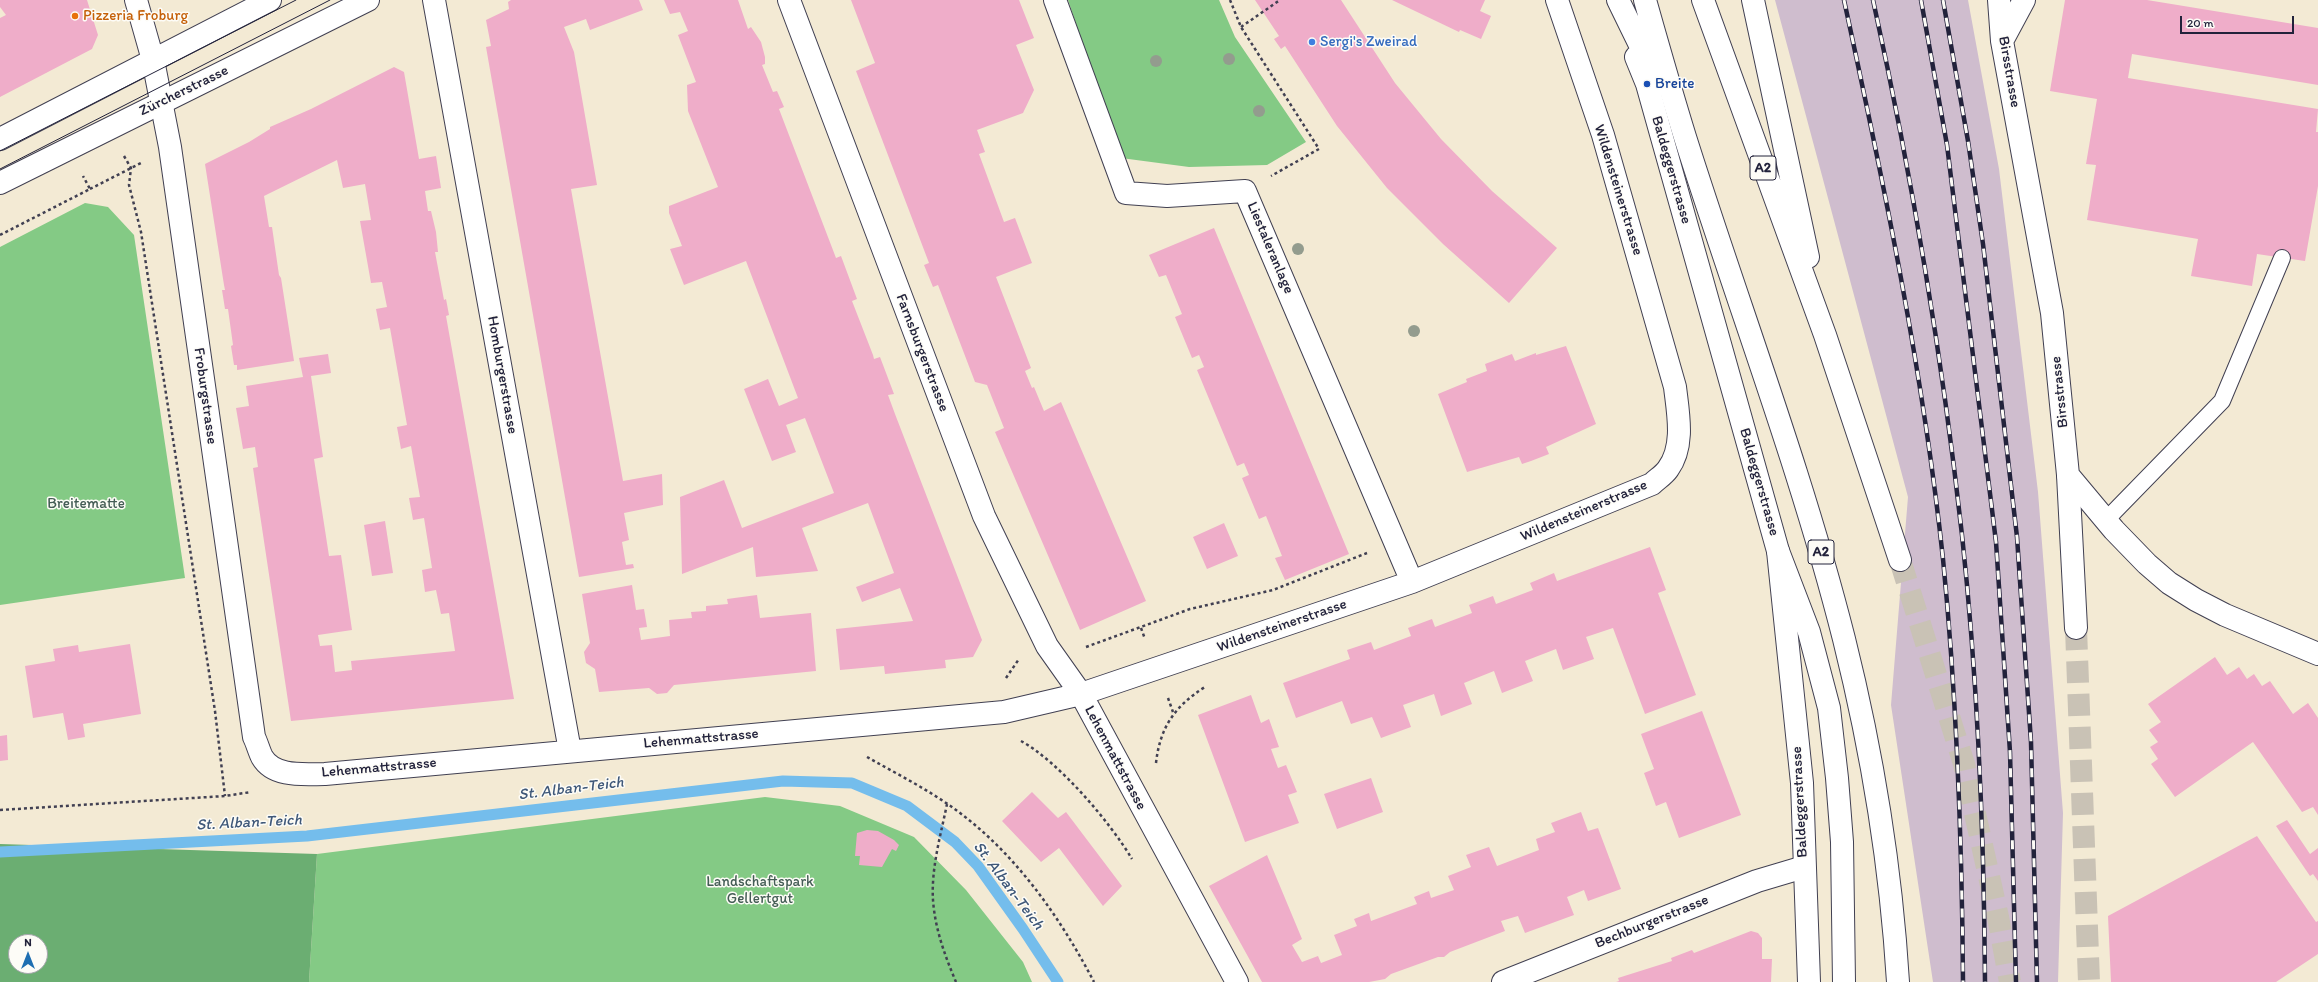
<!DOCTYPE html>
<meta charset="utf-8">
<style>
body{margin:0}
#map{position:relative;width:2318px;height:982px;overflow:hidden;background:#f3ead4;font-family:Itim,sans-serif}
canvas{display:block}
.north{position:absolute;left:8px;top:934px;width:40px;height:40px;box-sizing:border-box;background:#fdfcf7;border:1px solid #a5a5ac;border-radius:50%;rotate:0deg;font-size:11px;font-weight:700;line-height:16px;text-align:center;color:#22223b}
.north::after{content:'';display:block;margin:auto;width:14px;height:18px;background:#1f6fb2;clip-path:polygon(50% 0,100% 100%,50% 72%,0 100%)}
.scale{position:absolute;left:2180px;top:16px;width:114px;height:18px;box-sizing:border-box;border:2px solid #22223b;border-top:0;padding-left:5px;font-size:12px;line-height:14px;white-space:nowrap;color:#22223b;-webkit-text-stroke:3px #fdfcf7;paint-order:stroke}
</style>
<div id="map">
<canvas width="2318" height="982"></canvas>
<div class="north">N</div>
<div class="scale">20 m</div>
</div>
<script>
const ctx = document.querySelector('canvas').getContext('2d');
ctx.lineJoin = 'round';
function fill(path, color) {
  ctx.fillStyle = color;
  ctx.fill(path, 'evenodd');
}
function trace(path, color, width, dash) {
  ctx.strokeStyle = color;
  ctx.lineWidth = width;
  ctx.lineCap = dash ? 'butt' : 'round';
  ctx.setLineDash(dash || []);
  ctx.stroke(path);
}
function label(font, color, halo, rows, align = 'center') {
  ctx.font = font + ' Itim,sans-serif';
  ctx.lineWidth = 3;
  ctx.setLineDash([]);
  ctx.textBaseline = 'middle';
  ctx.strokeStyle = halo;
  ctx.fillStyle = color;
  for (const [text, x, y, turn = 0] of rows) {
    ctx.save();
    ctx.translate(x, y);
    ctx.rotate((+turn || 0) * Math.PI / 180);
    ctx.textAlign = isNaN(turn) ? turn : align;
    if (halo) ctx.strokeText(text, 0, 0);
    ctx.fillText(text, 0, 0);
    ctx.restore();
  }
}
const industrial = new Path2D(`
 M1775,0H1968L1999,169L2038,492L2063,813L2058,982H1933L1891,705L1908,497Z`);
const green = new Path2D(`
 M1068,0H1219L1235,37L1306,142L1267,165L1189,167L1121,158Z
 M85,203L108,207L134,235L185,578L0,605V247Z
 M765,797L840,806L914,837L966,890L1023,962L1032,982H309L317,854Z`);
const forest = new Path2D(`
 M0,844L317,854L309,982H0ZM16,942H40V966H16Z`);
const stream = new Path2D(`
 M0,852L307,836L783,781L852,783L907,806L955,842L978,866L1023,929L1058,982`);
const building = new Path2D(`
 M0,0H87L98,35L92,49L0,97V18L6,15L0,7Z
 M511,0H639L643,10L590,30L586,19L564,27L574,52L597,185L571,189L623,481L662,474L663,505L624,513L629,540L622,542L626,565L633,564L634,568L579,577L486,47L491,46L486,20L509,9L508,2Z
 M664,0H738L748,29L751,27L761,42L765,57V64L762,65L773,92L777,91L784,107L779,109L836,258L841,256L857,299L852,301L873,355L874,359L880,357L894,394L888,395L895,414L982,640L973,657L945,660L946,668L885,674L884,666L840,670L836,629L913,621L900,588L862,602L856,587L894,573L868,503L802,528L818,571L756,577L753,547L682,574L680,497L724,480L742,528L834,493L805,418L786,425L796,452L772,461L744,389L768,379L779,406L798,398L746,261L684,285L670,249L682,246L669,213V206L718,187L688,111L687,85L696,82L678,35L688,31L680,12L670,14Z
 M851,0H1019L1034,38L1016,45L1034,90L1023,113L977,130L985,152L979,154L1004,222L1015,218L1032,263L996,277L1031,368L1025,371L1032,388L1034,387L1044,411L1061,402L1146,601L1080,630L995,432L1004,428L987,385L975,382L938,285L933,287L924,265L929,263L856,71L875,63Z
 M1255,0H1341L1395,83L1441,139L1492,191L1557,248L1509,303L1443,244L1387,188L1337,126L1285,46L1281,49L1274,39L1279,36Z
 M1392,0H1485L1480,11L1491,16L1481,39L1460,30L1459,32Z
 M2065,0H2147L2318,28V85L2132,54L2128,78L2318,109L2316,132H2318V186L2305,261L2257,254L2252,286L2191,276L2198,239L2087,220L2096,165L2086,164L2097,99L2050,91Z
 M394,67L404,72L419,159L436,156L441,188L425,191L428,211H431L436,232L438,252H435L444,300L446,299L449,315L446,316L514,699L291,721L253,468L258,467L255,447L243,449L236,408L249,406L246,386L303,377L299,358L328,354L331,373L311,376L323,457L314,459L329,556L341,555L352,630L318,635L320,646L332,645L335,672L352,670L351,661L455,651L449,613L441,614L436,590L425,592L422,570L432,568L424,518L413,520L409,498L420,497L411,446L401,449L397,427L407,425L390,328L380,330L376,309L387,307L382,282L371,283L360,221L371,220L365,184L343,188L337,160L264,196L269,227H272L279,275L281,278L294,361L237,370V365H234L231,346L233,345L228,309H225L222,290H225L224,285L205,164L249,142L270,129V127L311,109Z
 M1214,228L1349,554L1285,580L1275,558L1282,556L1266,516L1259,519L1242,478L1249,475L1244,463L1237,466L1197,370L1204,367L1199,355L1192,358L1175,317L1182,314L1166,275L1159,277L1149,255Z
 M1566,346L1596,424L1546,447L1549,454L1531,461L1522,464L1519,457L1467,472L1438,394L1467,382L1466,379L1487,371L1485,364L1512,354L1515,361L1536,353V355Z
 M385,521L393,573L372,576L364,525Z
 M1224,523L1238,556L1207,569L1193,537Z
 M1650,547L1666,590L1658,593L1696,695L1645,714L1613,628L1586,637L1594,659L1563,670L1556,649L1525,661L1533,681L1502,693L1494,671L1464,683L1472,704L1441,716L1434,694L1403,705L1411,727L1381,738L1372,717L1351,724L1342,701L1296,718L1283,683L1350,659L1347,650L1371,642L1374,650L1411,636L1408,628L1432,619L1435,627L1472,613L1469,605L1493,596L1496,604L1533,590L1530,583L1554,573L1557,581Z
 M632,585L636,610L644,609L647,627L639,628L641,640L670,636L669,620L692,618L691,612L706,611V606L728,604L727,599L757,595L760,618L811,613L816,671L674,685L667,693L657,694L649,688L599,692L595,669L586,663L584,652L590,643L582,594Z
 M130,644L141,714L83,724L85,737L68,740L63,713L33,718L25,666L55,661L53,649L78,645L79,652Z
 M2215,657L2227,675L2239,667L2247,679L2254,674L2262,686L2270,681L2293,714L2308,703L2318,718V815L2313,807L2302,812L2253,742L2175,797L2151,764L2158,759L2150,747L2158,742L2149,730L2161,722L2148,704Z
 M1251,695L1261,723L1269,719L1279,747L1271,749L1278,768L1286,765L1297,792L1288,795L1299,823L1245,842L1198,715Z
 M1702,711L1741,815L1679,838L1666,802L1656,806L1644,773L1654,769L1641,734Z
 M7,735L8,760L0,761V736Z
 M1371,778L1383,812L1337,829L1324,794Z
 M1032,792L1058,818L1066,812L1122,886L1103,906L1059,848L1041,862L1002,821Z
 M1581,812L1588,831L1598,828L1621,889L1588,901L1584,890L1567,897L1574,915L1525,933L1518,916L1501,921L1505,931L1450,952L1444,957H1438L1391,974L1385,979L1369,982H1262L1209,886L1267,855L1302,939L1292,945L1302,962L1318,956L1321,963L1342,955L1334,935L1357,926L1354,919L1369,913L1371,921L1417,904L1414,897L1429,891L1431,898L1454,890L1448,876L1471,867L1466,855L1489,847L1497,866L1539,850L1536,839L1555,832L1551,823Z
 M2287,820L2310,854L2318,848V881L2313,874L2310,876L2276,826Z
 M867,830L878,831L894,840L899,845L896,851L892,849L882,867L859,865L860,856H855L857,833Z
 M2257,836L2316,922L2318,921V954L2276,982H2111L2108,916Z
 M1751,931L1758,933L1762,938V959H1772L1771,982H1616L1619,981L1618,978L1672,961L1671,958L1692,950L1694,953Z`);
const motorwayTunnel = new Path2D(`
 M1900,560L1964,764L1998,917L2010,982
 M2076,628L2089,982`);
const path = new Path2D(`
 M1230,0L1241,27L1319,149L1271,176
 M1241,27L1280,0
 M124,156L131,168L129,185L141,232L215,711L225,796
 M90,189L141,163
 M0,235L90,189L83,176
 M1141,628L1145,639
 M1086,647L1190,609L1273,590L1367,553
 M1006,678L1019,659
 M1168,698L1173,712
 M1021,741C1059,762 1110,822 1132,859
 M867,757C897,774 929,790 956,810C1016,854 1060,917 1094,982
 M1156,763C1160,727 1175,706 1205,687
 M947,804C941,834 931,868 933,900C935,929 945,956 956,982
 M0,810L225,796L251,792`);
const service = new Path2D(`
 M2106,520L2222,401L2282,258`);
const minor = new Path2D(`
 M136,0L153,60L170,147L254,737C257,743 259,751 262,757C274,778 305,774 325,774L1004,712L1081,694L1412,582L1652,484C1657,479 1664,475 1668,469C1685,446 1678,413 1675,387L1603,135L1557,0
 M434,0L570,751
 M789,0L984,516L1047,646L1081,694L1237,982
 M1055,0L1126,193L1167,196L1245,191L1412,582
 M1503,982L1757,881L1804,867`);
const tertiary = new Path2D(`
 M1999,0L2002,41L2052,313L2068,475L2114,530L2147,564L2169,583L2196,600L2225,615L2318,654
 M2002,41L2024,0
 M1636,57L1647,84L1778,551L1802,783L1809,982`);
const secondary = new Path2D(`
 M0,139L270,0
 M0,183L368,0`);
const motorway = new Path2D(`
 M1618,0L1658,82
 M1645,0C1658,46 1671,92 1685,137C1738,305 1801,469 1844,639C1872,751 1891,867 1898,982
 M1703,0L1825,335L1900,560
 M1753,0L1808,257
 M2068,475L2076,628
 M1778,551L1809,632L1829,708L1837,778L1842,842L1844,982`);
const tram = new Path2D(`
 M0,151L296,0
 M0,169L330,0`);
const rail = new Path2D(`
 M1844,0C1884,185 1923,371 1943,559C1957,700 1962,841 1963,982
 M1873,0C1912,177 1942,355 1962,535C1978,683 1984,833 1985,982
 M1921,0L1947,145L1996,542L2010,752L2016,982
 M1943,0L1968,141L1983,244L2017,537L2031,742L2037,982`);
const trees = [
 [1229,59],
 [1156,61],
 [1259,111],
 [1298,249],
 [1414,331]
];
const markers = [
 [75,16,4,"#e8710a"],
 [1312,42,4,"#3f7fe0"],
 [1647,84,4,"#1a4fb4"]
];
const shields = [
 [1763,168,26],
 [1821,552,26]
];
const shieldNames = [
 ["A2",1763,168],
 ["A2",1821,552]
];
const foodNames = [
 ["Pizzeria Froburg",83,16]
];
const shopNames = [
 ["Sergi's Zweirad",1320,42]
];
const streetNames = [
 ["Birsstrasse",2009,72,80],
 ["Zürcherstrasse",184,91,-26],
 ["Baldeggerstrasse",1671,170,74],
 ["Wildensteinerstrasse",1618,190,73],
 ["Liestaleranlage",1270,248,67],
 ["Farnsburgerstrasse",922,353,69],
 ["Homburgerstrasse",502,375,80],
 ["Birsstrasse",2060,392,-96],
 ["Froburgstrasse",205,396,82],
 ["Baldeggerstrasse",1759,482,74],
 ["Wildensteinerstrasse",1584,511,-23],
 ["Wildensteinerstrasse",1282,626,-19],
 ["Lehenmattstrasse",701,739,-5],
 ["Lehenmattstrasse",1115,758,62],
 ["Lehenmattstrasse",379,768,-5],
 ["Baldeggerstrasse",1800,802,-93],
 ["Bechburgerstrasse",1652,922,-22]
];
const transitNames = [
 ["Breite",1655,84]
];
const parkNames = [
 ["Breitematte",86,504],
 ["Landschaftspark",760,882],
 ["Gellertgut",760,899]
];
const waterNames = [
 ["St. Alban-Teich",571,789,-7],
 ["St. Alban-Teich",249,823,-3],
 ["St. Alban-Teich",1008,886,53]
];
fill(industrial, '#cfbdce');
fill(green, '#84ca85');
fill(forest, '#6bae72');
trace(stream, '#74bdec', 11);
fill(building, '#efadc9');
trace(motorwayTunnel, '#c9c2b5', 22, [22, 11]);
trace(service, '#414052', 18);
trace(minor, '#414052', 24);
trace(tertiary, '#414052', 24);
trace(secondary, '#414052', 24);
trace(motorway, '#414052', 24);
trace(path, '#414052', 2.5, [3, 3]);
trace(service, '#fff', 16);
trace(minor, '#fff', 22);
trace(tertiary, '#fff', 22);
trace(secondary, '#fff', 22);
trace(motorway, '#fff', 22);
trace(tram, '#22223b', 1);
trace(rail, '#22223b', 4.5);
trace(rail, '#fdfcf7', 3, [9]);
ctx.fillStyle = '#939c8e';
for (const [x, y] of trees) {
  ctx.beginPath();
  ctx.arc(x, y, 6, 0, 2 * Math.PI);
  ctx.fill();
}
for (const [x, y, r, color] of markers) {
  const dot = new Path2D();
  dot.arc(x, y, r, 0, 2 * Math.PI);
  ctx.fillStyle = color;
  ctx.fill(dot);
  trace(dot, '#fdfcf7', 1.5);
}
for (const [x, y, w] of shields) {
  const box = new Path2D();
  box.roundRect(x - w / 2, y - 12, w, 24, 3);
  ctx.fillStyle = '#fdfcf7';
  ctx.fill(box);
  trace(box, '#22223b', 1);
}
label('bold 14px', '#22223b', null, shieldNames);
label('15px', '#c56008', '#fdfcf7', foodNames, 'left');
label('15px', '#366cbe', '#fdfcf7', shopNames, 'left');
label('15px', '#22223b', '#fdfcf7', streetNames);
label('15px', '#164399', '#fdfcf7', transitNames, 'left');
label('15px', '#445d55', '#fdfcf7', parkNames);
label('italic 16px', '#3f5879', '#fdfcf7', waterNames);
</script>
